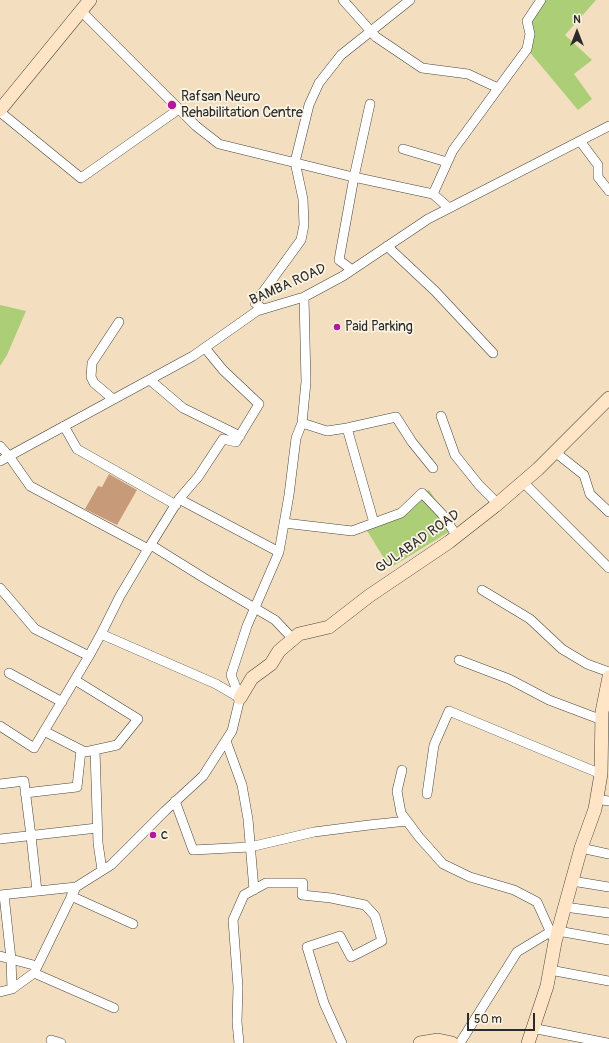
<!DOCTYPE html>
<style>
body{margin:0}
#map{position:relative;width:609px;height:1043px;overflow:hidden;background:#f3dfc0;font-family:Pangolin,sans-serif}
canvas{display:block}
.north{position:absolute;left:557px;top:12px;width:40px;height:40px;-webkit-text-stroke:3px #fcf5e5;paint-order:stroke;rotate:0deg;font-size:11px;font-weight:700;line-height:16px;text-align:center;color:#2b2b2b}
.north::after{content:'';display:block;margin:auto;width:14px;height:18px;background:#2b2b2b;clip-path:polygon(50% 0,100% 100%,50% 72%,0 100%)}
.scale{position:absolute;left:467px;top:1013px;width:68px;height:18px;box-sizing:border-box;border:2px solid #2b2b2b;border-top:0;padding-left:5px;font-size:12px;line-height:14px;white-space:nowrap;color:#2b2b2b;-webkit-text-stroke:3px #fcf5e5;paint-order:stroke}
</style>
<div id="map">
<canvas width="609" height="1043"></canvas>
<div class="north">N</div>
<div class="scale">50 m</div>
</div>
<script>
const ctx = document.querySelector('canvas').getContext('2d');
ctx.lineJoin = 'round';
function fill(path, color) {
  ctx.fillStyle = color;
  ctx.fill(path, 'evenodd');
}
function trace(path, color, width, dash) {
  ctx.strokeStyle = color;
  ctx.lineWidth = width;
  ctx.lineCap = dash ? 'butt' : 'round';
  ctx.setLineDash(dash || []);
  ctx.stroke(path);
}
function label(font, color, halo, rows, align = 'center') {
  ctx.font = font + ' Pangolin,sans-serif';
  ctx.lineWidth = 3.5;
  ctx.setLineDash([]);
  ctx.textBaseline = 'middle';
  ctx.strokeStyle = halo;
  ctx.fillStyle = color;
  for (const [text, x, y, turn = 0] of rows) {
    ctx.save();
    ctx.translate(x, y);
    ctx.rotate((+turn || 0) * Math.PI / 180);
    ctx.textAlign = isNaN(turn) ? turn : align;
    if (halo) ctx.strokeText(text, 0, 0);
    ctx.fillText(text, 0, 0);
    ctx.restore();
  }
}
const green = new Path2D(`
 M542,0H596L565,35L592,60L574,74L592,99L578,110L527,49V21Z
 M0,305L26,311L7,355L0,366Z
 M429,490L455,528L390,568L366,529Z`);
const building = new Path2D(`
 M109,474L137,490L117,525L85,509L98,486L102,487Z`);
const street = new Path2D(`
 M343,0L376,37L422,68L468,74L498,88
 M81,11L196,126L219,144L349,176L433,194L449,208
 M0,112L81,178L179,109
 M580,141L598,165V177L609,191
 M403,149L447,162
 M433,194L453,150L527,49L530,34L527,21L541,0
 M387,246L435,291L493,353
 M352,270L339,260L354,177L370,104
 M263,309L255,303L301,240L304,225L303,199L295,162L309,105L319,83L341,55L410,0
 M150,380L183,408L240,436
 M113,399L94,383L91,377L92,363L119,322
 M441,416L455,455L479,485L498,504
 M302,423L327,431L347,428L374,523
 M64,426L77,449L176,505
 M347,428L396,417L412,442L433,468
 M0,446L9,456L30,486L148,549L120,596L101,634
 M555,452L584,475L590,494L609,512
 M0,461L193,356L257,311L304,297L343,276L428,219L609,126
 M523,482L609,568
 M179,499L279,552
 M284,523L352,531L401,513L422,493L442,514L457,536
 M151,545L204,578L275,620L293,639
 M148,549L179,499L198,477L223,439L236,442L259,404L223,370L205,348
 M0,588L35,629L89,656
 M482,590L530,619L562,649L587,664L609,672
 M459,660L509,679L549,700L602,720
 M9,673L62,702
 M240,698L231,675L247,626L279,552L289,495L296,438L302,423L306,382L304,297
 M0,726L34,748L89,656L101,634L216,684L240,698L232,731L203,776L165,811L111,865L76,887L0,895
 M44,731L85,752L117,745L138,719L75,680
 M226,741L242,785L248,819L254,890
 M95,750L98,843L102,870
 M402,770L397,791L401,813L419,837L443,864L470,877L514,890L537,902L555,942
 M0,784L24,781L31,836L37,891
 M25,793L77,787L81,750
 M427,794L434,745L449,711L601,774
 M596,799L609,801
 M175,801L193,850L250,847L314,832L369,825L407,821
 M0,839L97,828
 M581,848L609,854
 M572,881L609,887
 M4,895L11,959L12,989
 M71,896L133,924
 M565,907L609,913
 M558,931L609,940
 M0,956L37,966
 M550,970L609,981
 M34,973L114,1008
 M0,992L12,989L34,973L76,887
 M532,1028L607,1043
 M51,1040L61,1043
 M239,1043L237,1022L238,987L233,920L244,895L266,883H303L302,895L331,898L365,905L375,916L382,941L351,957L340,936L307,947L324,1003L342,1043
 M460,1043L517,952L550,932`);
const secondary = new Path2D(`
 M0,110L90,0
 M240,698L252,678L271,664L279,651L299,634L329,627L369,596L449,542L495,506L538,469L609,398
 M420,1043L438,1040L452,1043
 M528,1043L547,986L555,942L581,848L595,809L601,774L602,712L609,677`);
const markers = [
 [172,105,5,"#b5179e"],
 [337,327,4,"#b5179e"],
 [153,835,4,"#b5179e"]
];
const poiNames = [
 ["Rafsan Neuro",181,97],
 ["Rehabilitation Centre",181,113],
 ["Paid Parking",345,327],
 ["c",161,835]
];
const streetNames = [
 ["BAMBA ROAD",288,285,-24],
 ["GULABAD ROAD",418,542,-35]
];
fill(green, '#abce77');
fill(building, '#c79b7a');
trace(street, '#494641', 10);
trace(secondary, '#494641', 14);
trace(street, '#fff', 9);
trace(secondary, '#ffe4c6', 13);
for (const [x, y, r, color] of markers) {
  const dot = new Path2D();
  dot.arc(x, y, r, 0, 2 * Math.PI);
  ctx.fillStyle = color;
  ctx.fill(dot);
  trace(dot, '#fcf5e5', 1.5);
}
label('14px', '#2b2b2b', '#fcf5e5', poiNames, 'left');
label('14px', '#2b2b2b', '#fcf5e5', streetNames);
</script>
